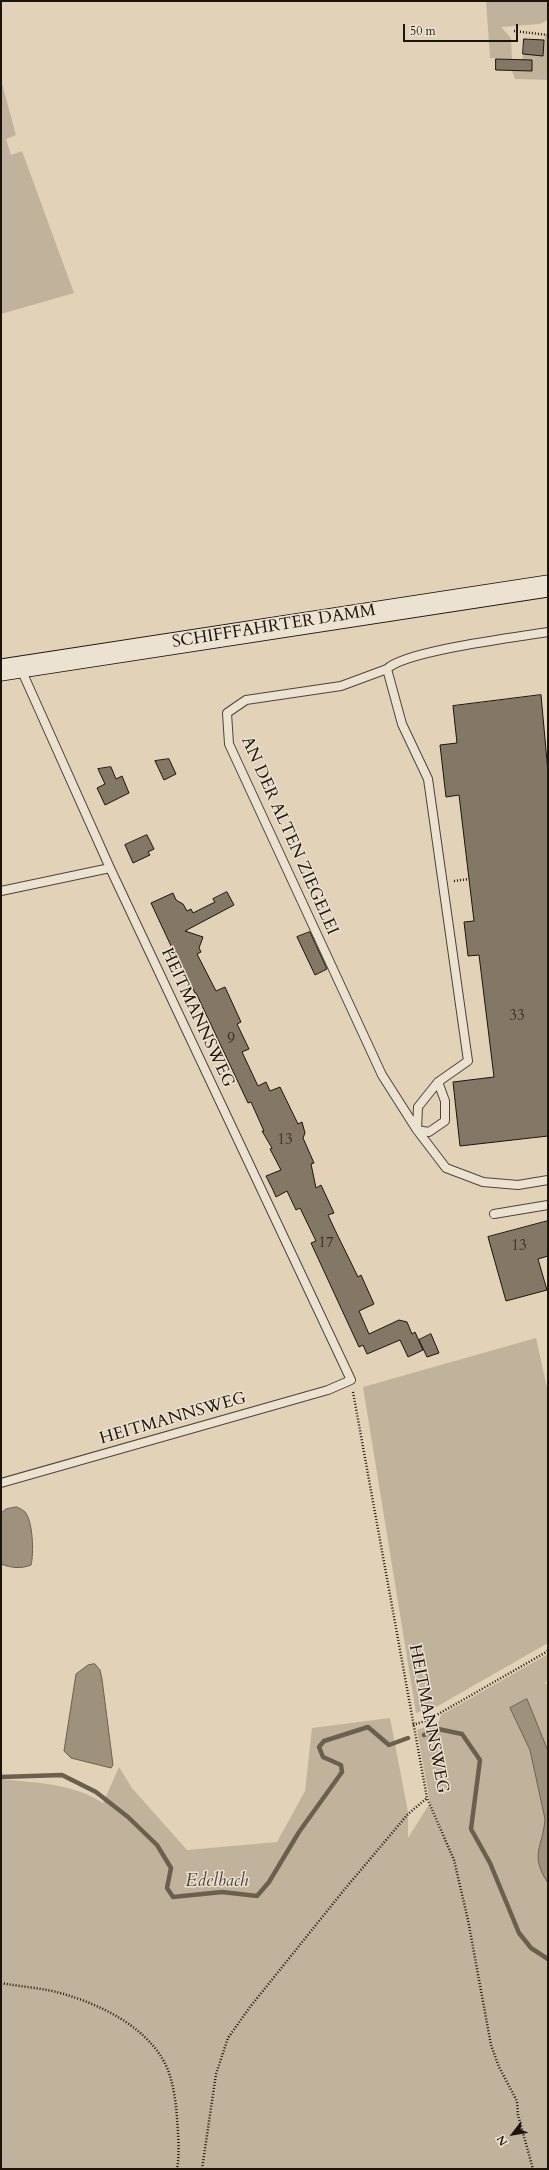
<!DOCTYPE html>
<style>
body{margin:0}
#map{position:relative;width:549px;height:2170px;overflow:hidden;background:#e2d3b8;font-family:Cardo,serif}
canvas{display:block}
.frame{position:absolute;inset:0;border:2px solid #1d140b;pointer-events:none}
.north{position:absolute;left:493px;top:2114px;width:40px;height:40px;-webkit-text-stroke:3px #ece2d1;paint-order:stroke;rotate:239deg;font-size:11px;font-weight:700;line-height:16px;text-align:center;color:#1d140b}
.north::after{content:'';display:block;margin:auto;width:14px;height:18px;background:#1d140b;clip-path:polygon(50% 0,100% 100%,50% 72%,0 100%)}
.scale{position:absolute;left:403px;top:24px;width:115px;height:18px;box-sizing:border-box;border:2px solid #1d140b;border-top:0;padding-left:5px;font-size:12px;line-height:14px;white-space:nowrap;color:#1d140b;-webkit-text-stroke:3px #ece2d1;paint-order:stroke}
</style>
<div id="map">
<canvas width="549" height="2170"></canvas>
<div class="frame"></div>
<div class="north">N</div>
<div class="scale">50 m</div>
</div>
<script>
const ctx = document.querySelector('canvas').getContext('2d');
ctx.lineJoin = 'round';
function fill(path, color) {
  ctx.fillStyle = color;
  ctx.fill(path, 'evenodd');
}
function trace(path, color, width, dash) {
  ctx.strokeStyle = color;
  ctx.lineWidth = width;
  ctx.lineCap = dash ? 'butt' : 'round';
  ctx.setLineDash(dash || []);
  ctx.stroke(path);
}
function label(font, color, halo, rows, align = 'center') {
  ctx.font = font + ' Cardo,serif';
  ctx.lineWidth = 3;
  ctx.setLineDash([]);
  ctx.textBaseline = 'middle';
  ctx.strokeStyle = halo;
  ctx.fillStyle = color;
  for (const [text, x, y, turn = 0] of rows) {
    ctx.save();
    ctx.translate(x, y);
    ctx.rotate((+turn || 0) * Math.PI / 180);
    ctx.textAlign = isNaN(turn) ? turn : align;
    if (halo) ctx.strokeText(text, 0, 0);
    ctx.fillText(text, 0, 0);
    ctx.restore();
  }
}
const green = new Path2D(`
 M486,1H548V20L540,24L501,27L511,38L512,59L490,58Z
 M545,34L548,35V80L515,79L512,71L522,64L523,54L543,55Z
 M1,80L16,135L6,139L11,155L22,151L74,293L1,314Z
 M536,1338L548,1392V1643L438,1706L416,1713L363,1387Z
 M548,1654V1680L545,1683L548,1685V1751L527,1699L510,1708L530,1750L545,1819C543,1848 529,1854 548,1883V2169H1V1779C36,1783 73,1783 103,1803L119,1767L132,1788L187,1850L277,1842L305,1791L312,1728L390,1718L408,1812V1838L430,1803L417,1730L439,1721L441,1715Z`);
const water = new Path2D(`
 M17,1507C19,1508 23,1510 25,1512C33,1521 34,1554 31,1565C21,1569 11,1568 1,1564V1513L6,1509Z
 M95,1664L100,1670L102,1679L113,1765L111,1768L71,1758L64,1751L76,1674L88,1665Z
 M527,1699L548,1751V1883C529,1854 543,1848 545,1819L530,1750L510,1708Z`);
const stream = new Path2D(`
 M424,1735L438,1729L462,1734L480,1760L471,1829L490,1863L519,1933L531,1948L548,1959
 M1,1777L62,1775L96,1792L128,1817L157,1845L171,1868L167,1888L173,1897L222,1892L257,1896L269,1882L299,1832L342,1772L341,1765L323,1757L319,1747L324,1741L368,1727L389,1745L408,1738`);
const building = new Path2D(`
 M524,39L544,40L543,56L523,54Z
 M496,59L532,60V71L496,70Z
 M541,695L548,772V1136L460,1146L453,1082L494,1077L479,955L468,956L464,922L474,921L459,795L446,797L440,745L457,743L453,706Z
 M169,759L176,774L164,780L155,761Z
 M111,767L116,779L122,776L129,793L105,805L97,788L105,784L98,769Z
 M147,835L154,849L148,852L150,855L133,863L125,845Z
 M227,892L234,905L185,931L203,937L199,948L201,952L197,954L216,991L225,987L241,1022L237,1024L249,1049L242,1052L258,1086L266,1082L270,1091L280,1087L298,1124L302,1122L305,1133L303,1138L314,1163L311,1164L316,1188L321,1185L334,1213L328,1215L335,1230L358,1277L361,1275L374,1304L359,1311L369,1334L399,1320L407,1322L412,1334L415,1332L423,1350L408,1357L400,1340L367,1354L363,1345L359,1347L311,1243L316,1241L300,1208L296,1210L287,1191L276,1197L273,1190L266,1176L281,1170L270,1149L272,1148L262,1131H264L251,1102L248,1103L196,993H195L175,953L170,952L172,948L151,903L173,893L176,900L183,904L187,911L191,909L193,913L215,902L213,899Z
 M310,932L327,969L315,975L297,937Z
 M548,1221V1256L538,1259L547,1290L506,1301L488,1237Z
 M431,1334L439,1353L427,1357L419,1340Z`);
const path = new Path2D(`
 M514,31L548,35
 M454,881L469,879
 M353,1392L427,1798L454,1860L468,1920L491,2045L499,2067L517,2101L518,2115L533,2169
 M413,1725L428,1720L548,1651
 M1,1983C22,1987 46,1988 67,1995C107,2007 157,2033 170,2076C174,2089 176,2104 177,2118C178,2134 180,2153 177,2169
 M202,2169L216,2074L228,2038L250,2007L344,1890L408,1814L427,1798`);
const service = new Path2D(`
 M387,669C404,651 517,637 548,632
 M1,891L110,868
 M417,1130L418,1107L438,1082L468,1061L428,779L402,724L387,669L341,686L246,700L227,713L229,744L382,1075L417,1130L446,1168L483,1182L518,1185L548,1180
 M417,1130L429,1132L445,1121V1101L438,1082
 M494,1214L548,1205
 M1,1483L328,1390L351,1380L110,868L20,667`);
const secondary = new Path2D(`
 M1,670L548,586`);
const numberNames = [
 ["33",517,1017],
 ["9",231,1040],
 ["13",285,1141],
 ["17",326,1244],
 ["13",519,1247]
];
const streetNames = [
 ["SCHIFFFAHRTER DAMM",274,627,-9],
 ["AN DER ALTEN ZIEGELEI",289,836,66],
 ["HEITMANNSWEG",197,1018,65],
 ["HEITMANNSWEG",173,1419,-16],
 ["HEITMANNSWEG",428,1719,79]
];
const waterNames = [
 ["Edelbach",217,1882]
];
fill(green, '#c1b39b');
fill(water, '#9f927d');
trace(water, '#6b604f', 1);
trace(stream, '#6b604f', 4.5);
fill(building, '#837765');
trace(building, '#1d140b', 1);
trace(service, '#4e4436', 10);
trace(secondary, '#1d140b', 23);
trace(path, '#1d140b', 2.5, [1, 2]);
trace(service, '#ece2d1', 8);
trace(secondary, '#ece2d1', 21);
label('15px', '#362d22', null, numberNames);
label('17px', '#1d140b', '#ece2d1', streetNames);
label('italic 18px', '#514639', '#ece2d1', waterNames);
</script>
